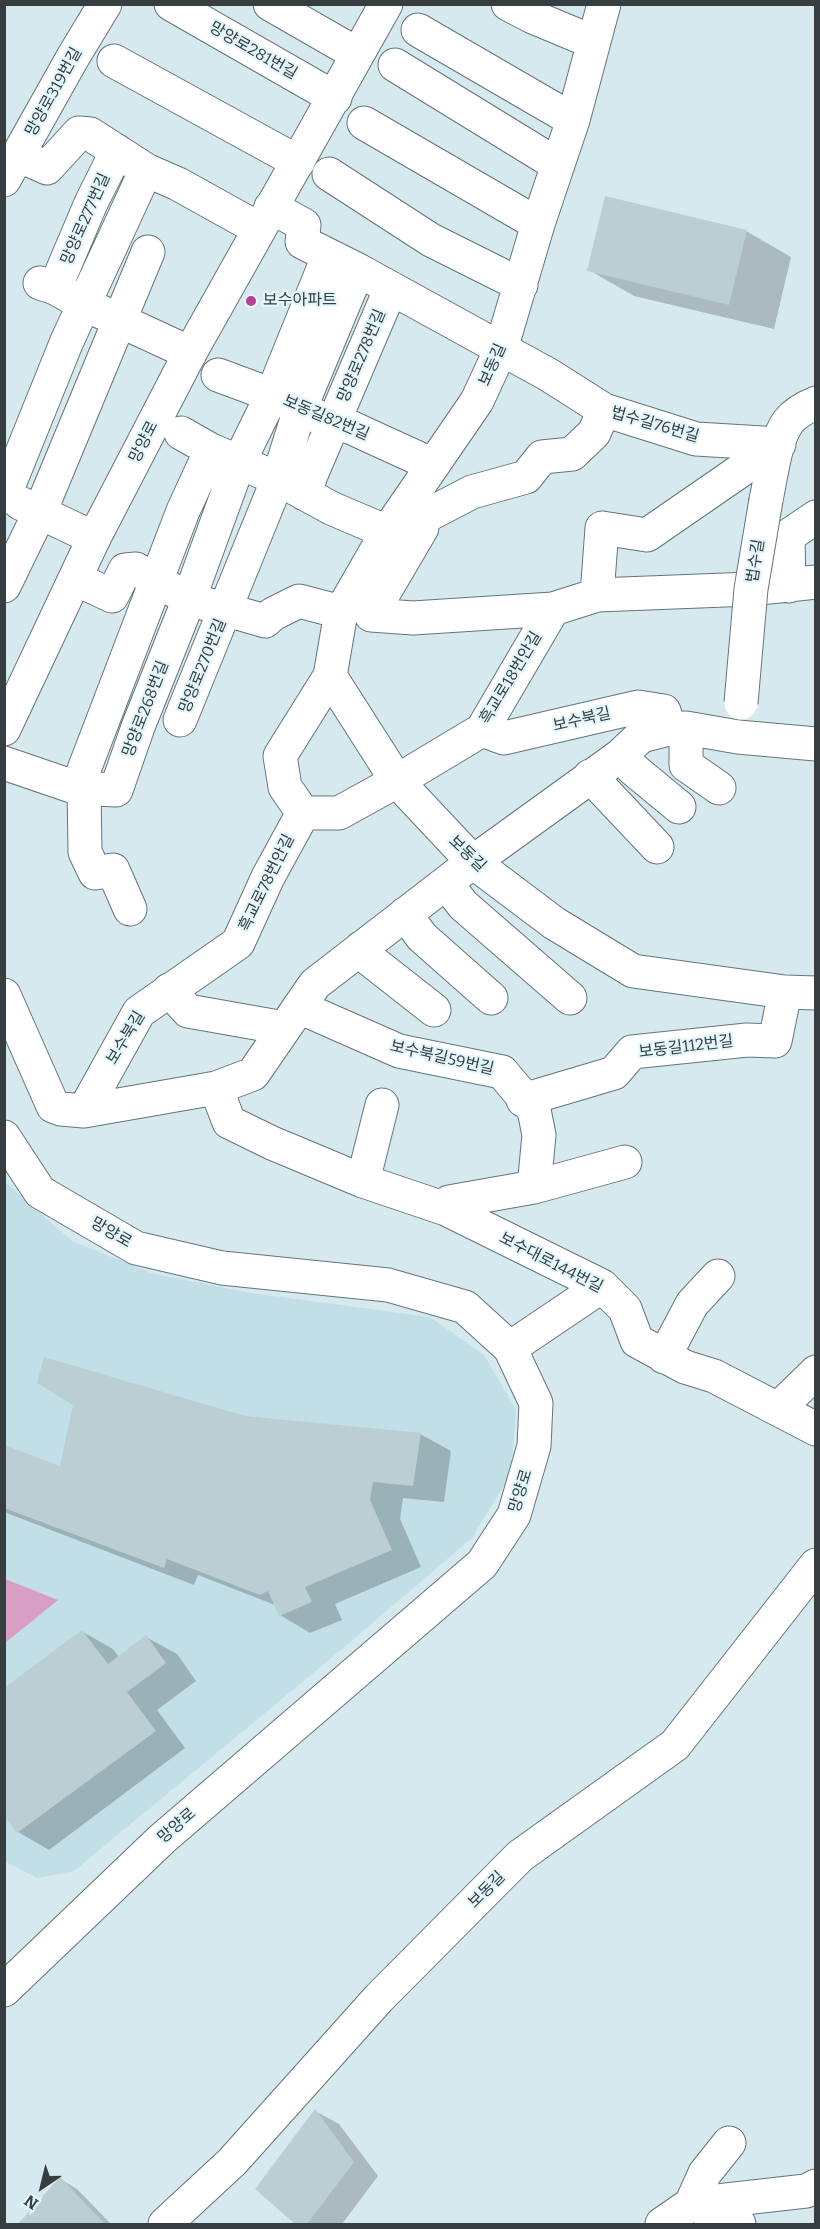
<!DOCTYPE html>
<meta charset="utf-8">
<style>
body{margin:0}
#map{position:relative;width:820px;height:2229px;overflow:hidden;background:#d5e9ef;font-family:Bitter,serif}
canvas{display:block}
.frame{position:absolute;inset:0;border:6px solid #363e40;pointer-events:none}
.north{position:absolute;left:12px;top:2157px;width:60px;height:60px;-webkit-text-stroke:4px #e3f6fc;paint-order:stroke;rotate:215deg;font-size:16px;font-weight:700;line-height:24px;text-align:center;color:#363e40}
.north::after{content:'';display:block;margin:auto;width:21px;height:27px;background:#363e40;clip-path:polygon(50% 0,100% 100%,50% 72%,0 100%)}
</style>
<div id="map">
<canvas width="820" height="2229"></canvas>
<div class="frame"></div>
<div class="north">N</div>
</div>
<script>
const ctx = document.querySelector('canvas').getContext('2d');
ctx.lineJoin = 'round';
function fill(path, color) {
  ctx.fillStyle = color;
  ctx.fill(path, 'evenodd');
}
function trace(path, color, width, dash) {
  ctx.strokeStyle = color;
  ctx.lineWidth = width;
  ctx.lineCap = dash ? 'butt' : 'round';
  ctx.setLineDash(dash || []);
  ctx.stroke(path);
}
function label(font, color, halo, rows, align = 'center') {
  ctx.font = font + ' Bitter,"Noto Sans KR",serif';
  ctx.lineWidth = 4.5;
  ctx.setLineDash([]);
  ctx.textBaseline = 'middle';
  ctx.strokeStyle = halo;
  ctx.fillStyle = color;
  for (const [text, x, y, turn = 0] of rows) {
    ctx.save();
    ctx.translate(x, y);
    ctx.rotate((+turn || 0) * Math.PI / 180);
    ctx.textAlign = isNaN(turn) ? turn : align;
    if (halo) ctx.strokeText(text, 0, 0);
    ctx.fillText(text, 0, 0);
    ctx.restore();
  }
}
const built = new Path2D(`
 M4,1181L72,1241L151,1273L251,1293L430,1317L484,1355L516,1410L511,1474L472,1538L330,1659L74,1871L37,1878L4,1861Z`);
const green = new Path2D(`
 M5,1579L58,1600L5,1643Z`);
const shadow = new Path2D(`
 M746,231L791,257L774,329L634,296L589,270Z
 M245,1417L420,1434L451,1451L444,1502L403,1498L400,1519L421,1567L335,1604L342,1620L310,1633L280,1615L275,1605L198,1575L194,1585L4,1512V1446L61,1468Z
 M83,1632L113,1649L119,1657L146,1637L177,1654L196,1681L157,1710L185,1748L49,1850L18,1832L4,1813Z
 M315,2111L339,2124L378,2176L342,2224H297L257,2189Z
 M60,2179L77,2189L111,2224H20Z`);
const building = new Path2D(`
 M605,196L747,230L729,305L587,271Z
 M44,1357L245,1416L421,1433L413,1486L373,1482L370,1500L392,1550L305,1587L312,1602L279,1616L268,1591L260,1595L167,1559L164,1568L4,1508V1445L60,1466L73,1405L37,1383Z
 M82,1630L108,1664L146,1635L166,1663L127,1692L156,1731L17,1833L4,1816V1688Z
 M315,2109L354,2162L307,2224H295L255,2189Z
 M60,2177L105,2224H18Z`);
const minor = new Path2D(`
 M171,4L335,98
 M270,4L357,54
 M508,4L533,17L593,42
 M604,4L573,120L538,224L501,349L477,401L387,532L341,612L330,676L397,781L473,862L554,923L633,971L785,992L816,993
 M418,30L573,120
 M114,61L298,162
 M395,65L558,165
 M364,123L538,224
 M18,155L47,168L79,133L90,134L146,170L178,184L259,229
 M329,174L431,240L521,285
 M4,180L73,57L105,4
 M271,207L304,225L302,242L358,270L549,375L604,410L696,439L779,444
 M40,283L55,288L84,304L190,353
 M55,288L91,203L117,151
 M218,375L272,395L333,424L350,427L433,465
 M181,433L211,450L278,479L331,508L387,532
 M305,494L311,475L391,288
 M4,497L67,341L146,170
 M766,500C771,477 775,440 788,422C795,413 806,407 816,403
 M20,503L94,538
 M422,518V528L371,615L413,618L553,609
 M400,525L422,518L472,492L526,477L542,457L572,454L594,433L604,410
 M76,579L112,596L125,570L136,569L189,599L265,621L273,614L299,601L341,612
 M4,586L40,512L148,252
 M789,586L788,536L816,517
 M597,595L602,528L647,535L779,444
 M330,676L280,756L285,787L303,813H339L397,781L482,730L553,609L597,595L751,589L816,582
 M180,720L278,479L300,409L358,270
 M686,728V765L719,788
 M482,730L504,738L638,707L664,711L669,729
 M621,755L633,769L679,807
 M4,763L77,788L116,790L138,727L189,599L239,462L272,395L328,257
 M590,776L657,847
 M77,788L183,511L211,450
 M84,788L85,852L95,873L113,870L130,909
 M446,883L463,905L570,998
 M405,914L422,937L491,998
 M361,948L369,959L434,1010
 M169,990L188,1011L284,1028
 M4,995L53,1106L61,1109L84,1111L216,1088L253,1074L315,984L473,862L621,755L641,736L669,729L686,728L738,737L816,744
 M299,1007L399,1051L502,1072L534,1110L539,1135L534,1187
 M216,1088L229,1122L272,1143L363,1181L446,1209L602,1286L625,1309L637,1341L685,1367L714,1376L816,1429
 M523,1100L614,1073L632,1052L747,1040L775,1041L785,992
 M84,1111L139,1012L238,943L268,877L303,813
 M363,1181L382,1105
 M446,1209L449,1202L534,1187L625,1162
 M510,1348L602,1286
 M664,1357L692,1304L718,1276
 M778,1409L816,1372
 M165,2224L232,2162L379,1998L520,1856L675,1745L816,1565
 M662,2224L691,2204L705,2173L729,2143`);
const major = new Path2D(`
 M4,729L94,538L190,353L386,4
 M4,1137L40,1192L136,1248L222,1268L388,1285L465,1307L510,1348L536,1403L534,1446L514,1515L482,1564L162,1839L4,1990
 M691,2204L806,2191L816,2186
 M693,2204L739,2224`);
const minorBridge = new Path2D(`
 M741,703L751,589L766,500`);
const markers = [
 [251,301,6,"#b73f94"]
];
const streetNames = [
 ["망양로281번길",253,51,30],
 ["망양로319번길",54,92,-61],
 ["망양로277번길",86,219,-66],
 ["망양로278번길",362,356,-67],
 ["보동길",493,365,-66],
 ["보동길82번길",326,418,23],
 ["법수길76번길",655,425,16],
 ["망양로",144,442,-63],
 ["법수길",756,561,-81],
 ["망양로270번길",203,666,-68],
 ["흑교로18번안길",511,678,-59],
 ["망양로268번길",146,709,-69],
 ["보수북길",582,720,-13],
 ["보동길",467,854,44],
 ["흑교로78번안길",267,883,-64],
 ["보수북길",126,1038,-59],
 ["보동길112번길",686,1047,-7],
 ["보수북길59번길",442,1058,13],
 ["망양로",111,1233,30],
 ["보수대로144번길",551,1263,27],
 ["망양로",521,1491,-73],
 ["망양로",177,1826,-41],
 ["보동길",487,1890,-45]
];
const poiNames = [
 ["보수아파트",263,301]
];
fill(built, '#c2dee6');
fill(green, '#d99ec3');
fill(shadow, '#0003');
fill(building, '#bbced3');
trace(minor, '#63757a', 35);
trace(major, '#63757a', 35);
trace(minor, '#fff', 33);
trace(major, '#fff', 33);
trace(minorBridge, '#63757a', 35, []);
trace(minorBridge, '#fff', 33);
for (const [x, y, r, color] of markers) {
  const dot = new Path2D();
  dot.arc(x, y, r, 0, 2 * Math.PI);
  ctx.fillStyle = color;
  ctx.fill(dot);
  trace(dot, '#e3f6fc', 2);
}
label('16px', '#363e40', '#e3f6fc', streetNames);
label('16px', '#363e40', '#e3f6fc', poiNames, 'left');
</script>
